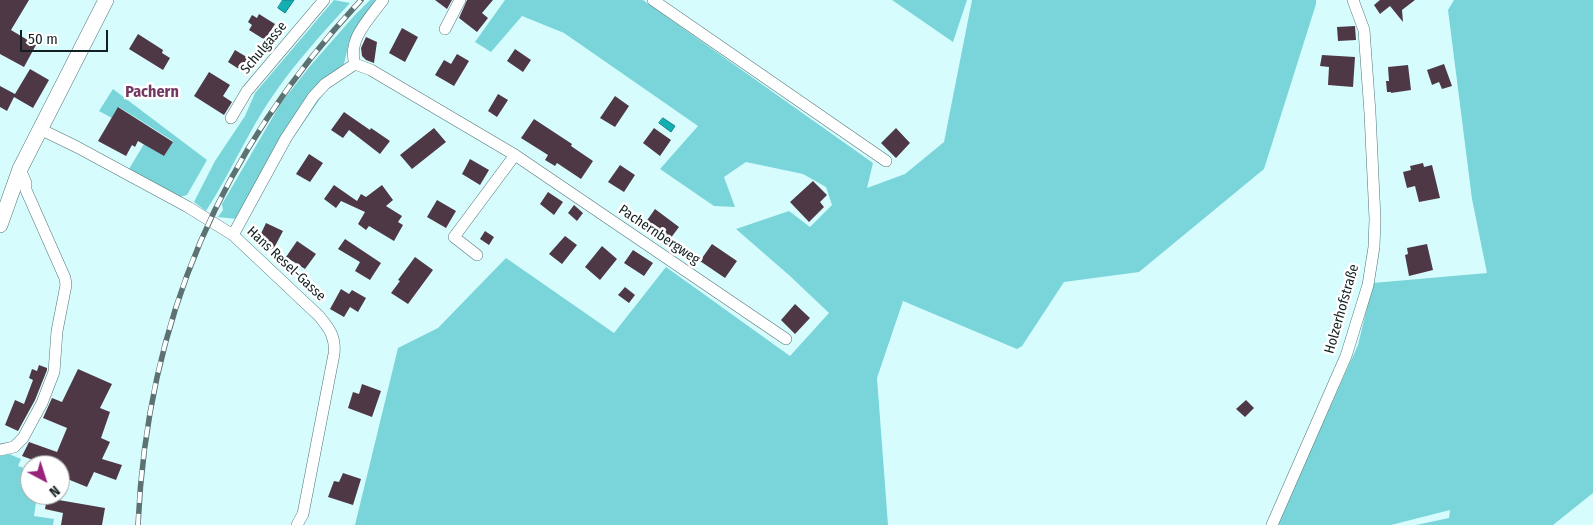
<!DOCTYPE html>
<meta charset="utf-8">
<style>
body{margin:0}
#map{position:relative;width:1593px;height:525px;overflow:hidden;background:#d7fcfe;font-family:"Fira Sans Condensed",sans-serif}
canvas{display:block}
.north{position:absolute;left:20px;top:455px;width:50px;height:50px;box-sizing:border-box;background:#fff;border:1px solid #a1a6a6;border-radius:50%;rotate:140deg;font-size:14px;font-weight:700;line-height:20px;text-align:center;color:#132021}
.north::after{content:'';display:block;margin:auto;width:18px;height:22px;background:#99227c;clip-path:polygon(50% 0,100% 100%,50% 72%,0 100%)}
.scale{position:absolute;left:20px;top:30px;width:88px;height:22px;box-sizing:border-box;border:2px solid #132021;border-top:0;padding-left:6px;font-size:15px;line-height:18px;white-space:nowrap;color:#132021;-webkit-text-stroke:4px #fff;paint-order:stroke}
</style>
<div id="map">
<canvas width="1593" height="525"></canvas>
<div class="north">N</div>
<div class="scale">50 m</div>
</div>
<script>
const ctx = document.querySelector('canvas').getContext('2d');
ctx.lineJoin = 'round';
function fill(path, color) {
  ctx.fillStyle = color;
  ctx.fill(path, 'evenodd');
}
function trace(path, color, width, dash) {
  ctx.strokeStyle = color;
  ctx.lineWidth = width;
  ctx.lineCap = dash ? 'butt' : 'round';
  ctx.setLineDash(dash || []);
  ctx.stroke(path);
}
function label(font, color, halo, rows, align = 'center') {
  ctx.font = font + ' "Fira Sans Condensed",sans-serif';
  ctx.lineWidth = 5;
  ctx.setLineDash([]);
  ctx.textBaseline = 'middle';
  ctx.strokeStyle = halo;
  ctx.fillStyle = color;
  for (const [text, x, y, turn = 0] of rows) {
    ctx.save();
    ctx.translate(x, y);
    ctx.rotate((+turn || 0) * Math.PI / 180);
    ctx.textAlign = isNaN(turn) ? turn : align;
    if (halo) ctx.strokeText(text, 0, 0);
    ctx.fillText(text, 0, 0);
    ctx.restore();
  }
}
const green = new Path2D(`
 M334,0L350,3C324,31 298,60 276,91C249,129 231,172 206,211L194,202L215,161L245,116L255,93Z
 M370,0H376L349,42L344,64L237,219L218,217L223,210L222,204L281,103L311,65L354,16Z
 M505,0H643L873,163L867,188L905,174L944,142L972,0H1316V4L1264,169L1139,272L1064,282L1022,346L1017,349L903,301L877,378L888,525H355L398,348L438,328L506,258L614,333L666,267L790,356L829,313L790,276L736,229L789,211L810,227L832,205L826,187L803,174L746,162L724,177L735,207L714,206L660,169L698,126L564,33L522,16L491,52L475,42Z
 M892,0H967L953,42Z
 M1454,0H1593V493L1553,525H1416L1449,518L1450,510L1391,525H1277L1358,345L1373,283L1487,273L1472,199L1448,10Z
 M113,89L207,160L187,195L180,197L129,169L144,144L164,156L173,141L119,107L112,118L99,111Z
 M9,454L21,459L18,466L30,470V495H37L34,516L54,519L53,525H0V456Z`);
const water = new Path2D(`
 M283,0H294L285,13L278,8Z
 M663,118L675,126L671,132L659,123Z`);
const building = new Path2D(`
 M0,0H29L11,30L36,45L24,67L0,54Z
 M435,0H452L447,9Z
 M467,0H493L482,13L488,18L477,32L459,18Z
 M1380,0H1415L1402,10L1403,22L1390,6L1380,14L1374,5Z
 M259,14L275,24L265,40L249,30L252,25L248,22L252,15L257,18Z
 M1355,26L1356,40L1338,41L1337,27Z
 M402,28L418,37L405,62L389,53Z
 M138,34L163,50L162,53L170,58L163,70L129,49Z
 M366,37L377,42L374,63L366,60L362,56L361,48Z
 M515,49L531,60L523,72L507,61Z
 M235,50L250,59L242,71L228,62Z
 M457,54L469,61L454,86L435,75L444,60L451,64Z
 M1322,55L1355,57L1353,87L1328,85L1329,67L1320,66Z
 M1444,64L1452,86L1442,89L1439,82L1432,85L1427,70Z
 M1408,65L1411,90L1391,93V92H1387L1386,81H1389L1388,67Z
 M30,69L49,80L33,108L14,97L7,111L0,107V86L15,94Z
 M209,72L230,85L223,96L232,102L224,115L194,96Z
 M498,94L508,100L497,117L488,111Z
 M615,96L629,106L615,127L600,118Z
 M118,107L173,142L164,156L138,141L135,147L132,145L126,156L98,141Z
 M344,112L370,130L371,128L390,141L380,154L349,130L343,138L331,130Z
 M534,119L572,144L571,146L593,161L581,179L557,163L555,166L545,160L548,155L521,138Z
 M434,128L446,142L412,169L400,155Z
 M654,128L671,140L660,156L643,143Z
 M896,128L910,143L896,158L881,143Z
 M309,154L323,163L310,182L296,174Z
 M470,159L489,170L480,185L462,174Z
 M1423,163L1424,167L1432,165L1440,198L1419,202L1415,186L1407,188L1403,172L1411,170L1410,166Z
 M620,165L635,175L624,192L608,182Z
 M813,181L827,195L820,202L824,207L809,222L790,202Z
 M334,185L357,201L361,194L366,197L382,185L393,200L386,206L402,216L398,222L403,225L394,241L369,226L366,230L358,224L365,212L341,201L336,208L324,199Z
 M548,192L563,202L554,215L540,204Z
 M437,200L456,211L446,228L427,217Z
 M574,205L583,213L577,221L568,213Z
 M655,209L679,227L667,243L643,226Z
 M266,223L283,231L273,250L257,242Z
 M485,231L494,237L489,245L480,239Z
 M565,236L577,245L562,264L549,254Z
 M345,239L381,263L370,280L355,271L360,262L338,249Z
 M297,241L316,254L305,269L286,257Z
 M712,244L737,261L725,278L700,261Z
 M1427,244L1433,270L1409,276L1405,255L1408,254L1407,248Z
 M602,246L617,259L600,280L585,267Z
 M633,250L653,263L644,276L624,263Z
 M415,257L433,270L408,304L391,293L400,281L398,280Z
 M625,287L635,295L629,303L618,295Z
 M341,289L349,294L352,290L366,298L358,312L350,307L344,317L330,309Z
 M795,304L810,318L795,334L781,320Z
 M39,365L47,368V370L35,400L18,431L5,425L15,400L24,404L33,380L29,378L32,369L37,371Z
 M78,369L112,384L100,408L110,412L101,438L110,442L102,459L122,465L116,480L94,472L87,487L60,476V465H47L22,456L29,442L57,452L67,428L43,418L52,398L62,402Z
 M362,384L381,391L372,417L348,408L353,392L359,394Z
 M1246,400L1254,408L1245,417L1236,409Z
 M343,473L361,479L353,505L328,497L334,481L339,482Z
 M47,498L105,508L102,525H61L63,513L45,509Z`);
const street = new Path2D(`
 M653,0L886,161
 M445,29L460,0
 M355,64L371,70L515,155L786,339
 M355,64C347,40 369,19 383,0
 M231,118L247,91L324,0
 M40,129L77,147L188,207L233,235L319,316C329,328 336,337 334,354L303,514L297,525
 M233,235L286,138L313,97L325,84L355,64
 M477,255L454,237L515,155
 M0,450L14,447L23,438L42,403L54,372L57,331L66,285L65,278L26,190V183L20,169
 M1272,525L1346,356L1368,285L1374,247L1375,219L1370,113L1364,30L1353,0`);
const secondary = new Path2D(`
 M0,225L20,169L106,0`);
const rail = new Path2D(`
 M138,525C147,320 221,150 361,0`);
const streetNames = [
 ["Schulgasse",264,48,-50],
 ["Pachernbergweg",659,235,34],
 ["Hans Resel-Gasse",286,264,43],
 ["Holzerhofstraße",1342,309,-74]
];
const quarterNames = [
 ["Pachern",152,93]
];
fill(green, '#79d5d9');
fill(water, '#11aeb3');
trace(water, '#128387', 1);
fill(building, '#4e3846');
trace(street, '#527475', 12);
trace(secondary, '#527475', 16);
trace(street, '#fff', 11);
trace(secondary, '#fff', 15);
trace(rail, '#5b7172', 5.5);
trace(rail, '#fff', 4, [11]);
label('14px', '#132021', '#fff', streetNames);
label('bold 16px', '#743962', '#fff', quarterNames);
</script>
